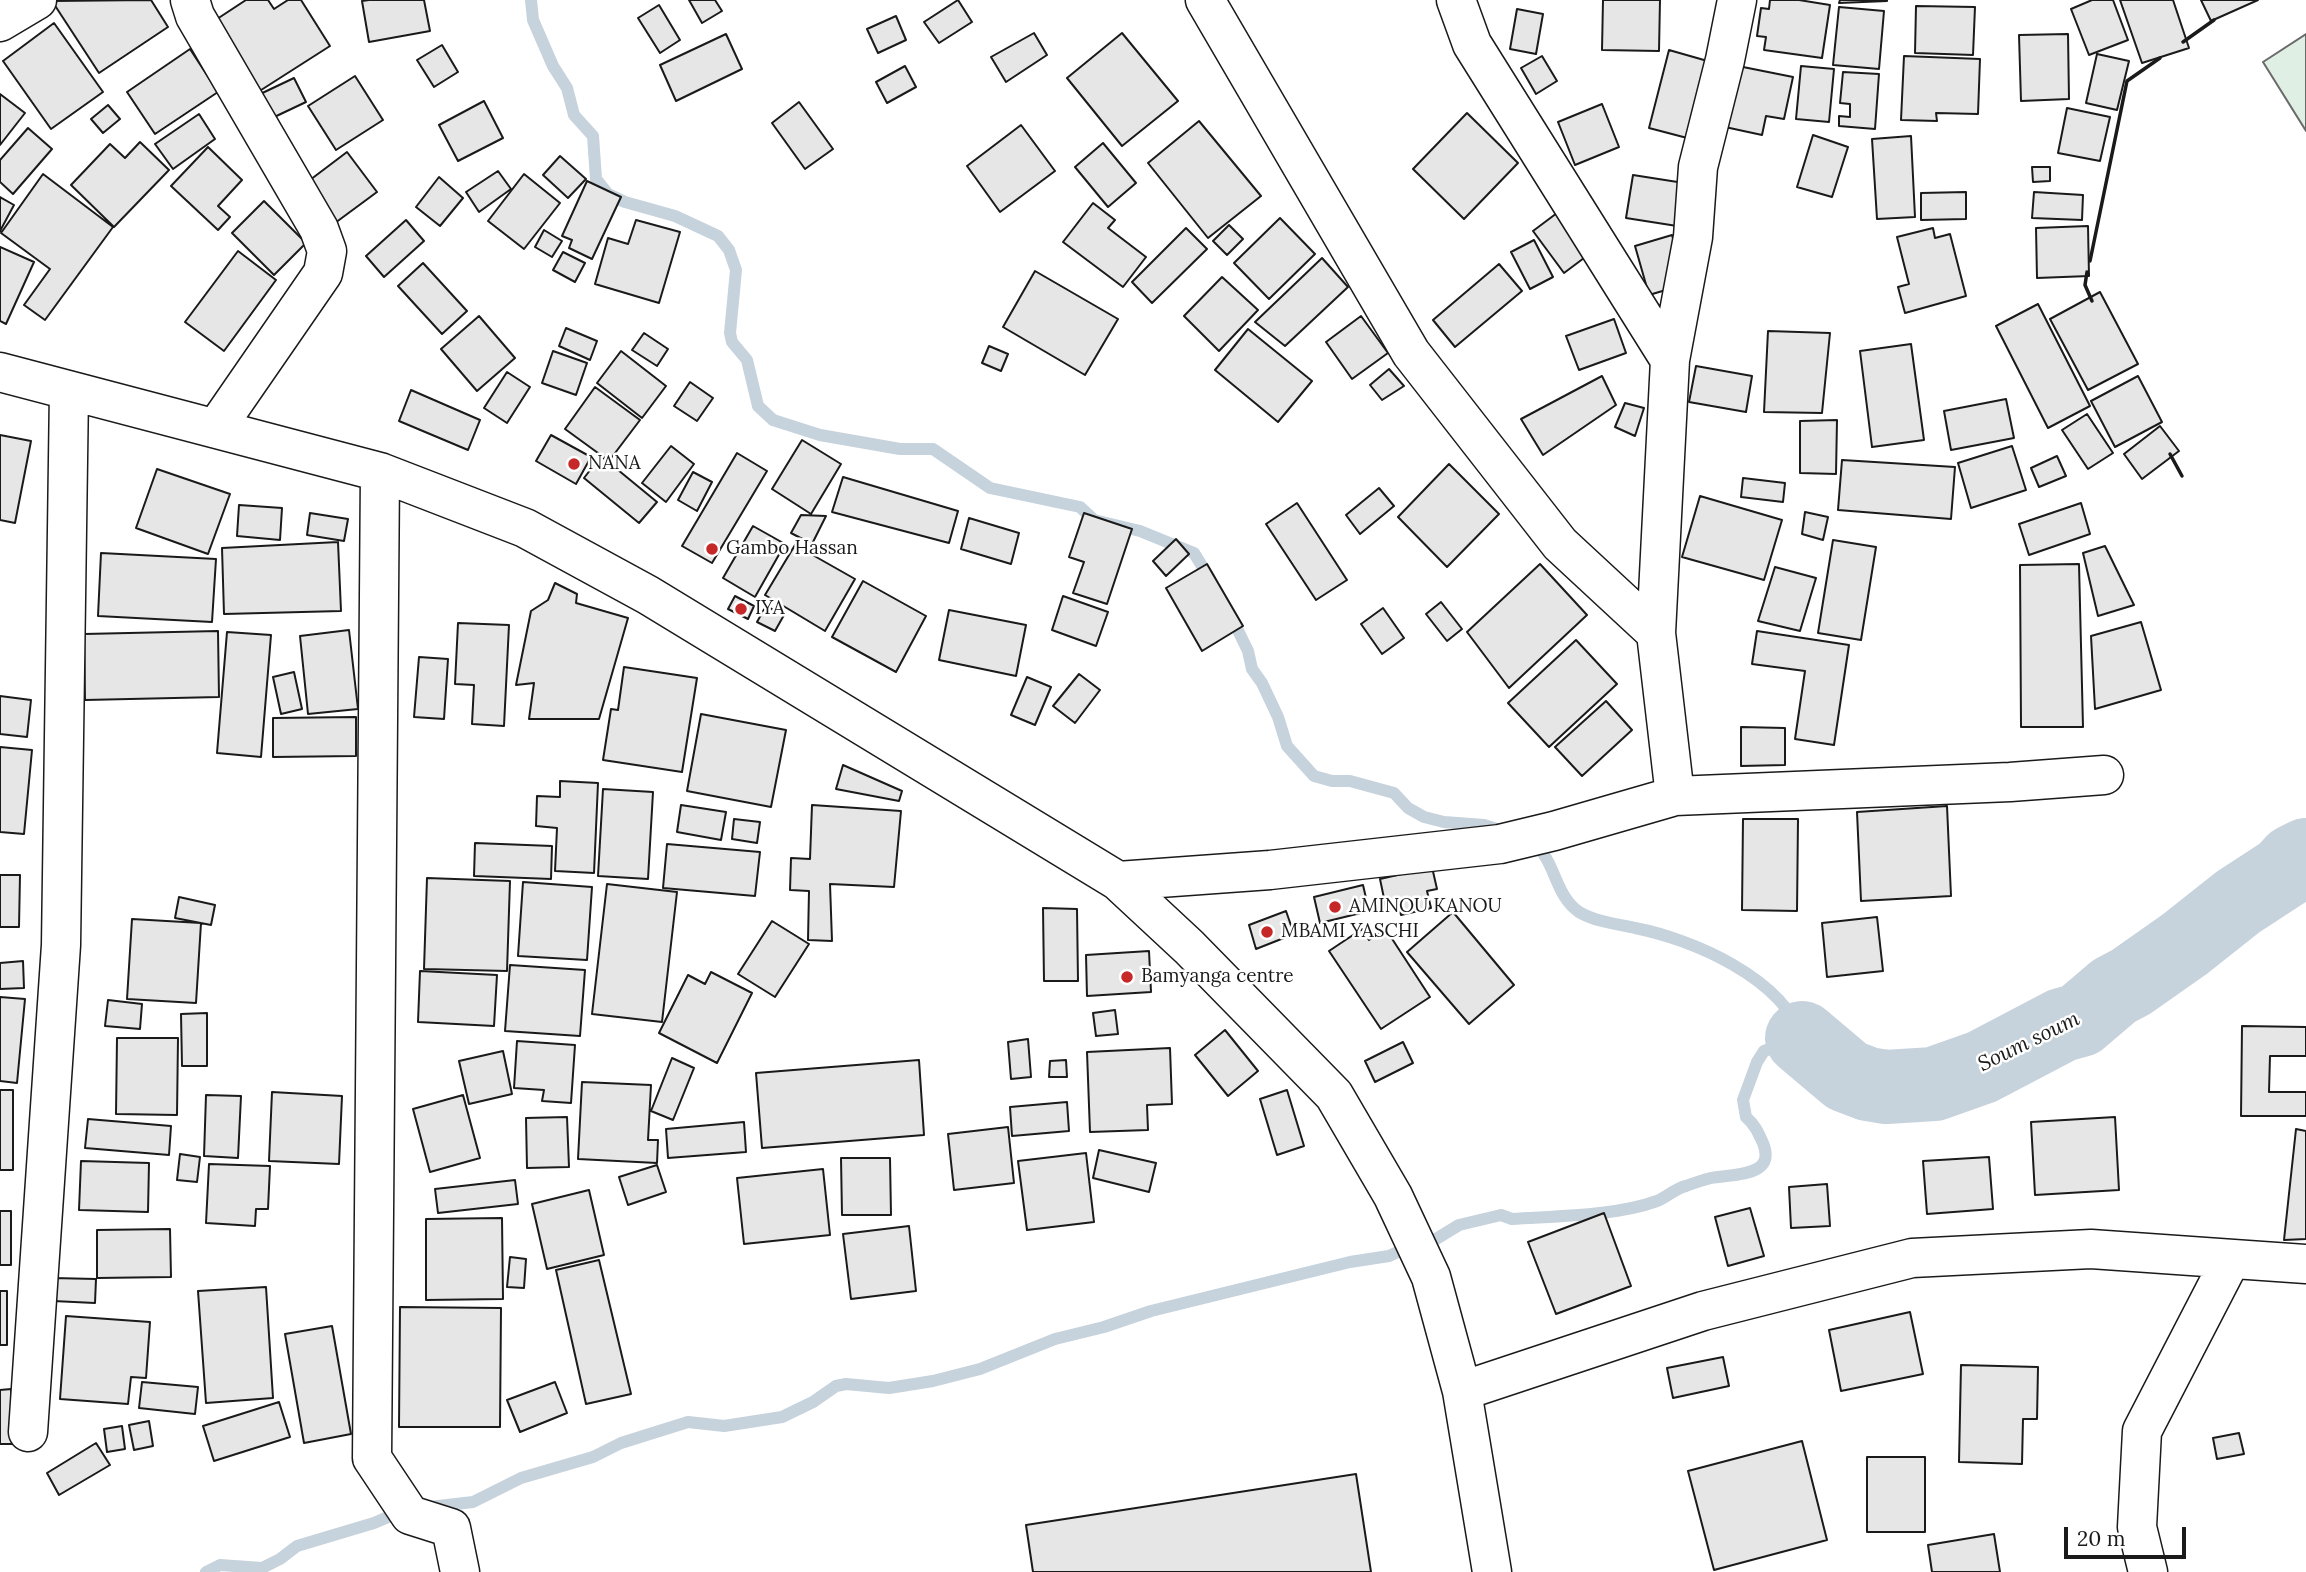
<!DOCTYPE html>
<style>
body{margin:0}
#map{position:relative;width:2306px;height:1572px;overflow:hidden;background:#fff;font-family:Lora,serif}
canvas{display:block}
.scale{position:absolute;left:2064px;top:1527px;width:122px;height:32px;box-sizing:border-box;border:4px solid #1a1a1a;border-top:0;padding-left:9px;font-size:21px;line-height:24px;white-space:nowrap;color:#1a1a1a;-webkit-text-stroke:5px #fff;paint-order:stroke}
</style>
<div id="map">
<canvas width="2306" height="1572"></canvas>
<div class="scale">20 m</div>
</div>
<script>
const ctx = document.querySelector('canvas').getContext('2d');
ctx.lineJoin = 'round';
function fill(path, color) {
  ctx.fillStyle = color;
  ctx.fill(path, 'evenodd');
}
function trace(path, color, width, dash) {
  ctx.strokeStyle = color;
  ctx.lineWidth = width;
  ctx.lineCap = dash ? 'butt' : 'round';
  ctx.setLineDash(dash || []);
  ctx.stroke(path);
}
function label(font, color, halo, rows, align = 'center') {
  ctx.font = font + ' Lora,serif';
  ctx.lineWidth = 5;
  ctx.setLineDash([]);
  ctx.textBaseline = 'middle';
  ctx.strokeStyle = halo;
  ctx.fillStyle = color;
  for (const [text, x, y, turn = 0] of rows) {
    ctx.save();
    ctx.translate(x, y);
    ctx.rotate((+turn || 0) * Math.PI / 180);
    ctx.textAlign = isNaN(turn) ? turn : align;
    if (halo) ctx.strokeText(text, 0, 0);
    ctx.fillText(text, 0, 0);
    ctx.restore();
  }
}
const green = new Path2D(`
 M2306,34V131L2263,62Z`);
const stream = new Path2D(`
 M531,0L533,20L553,66L567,88L574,115L593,136L596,179L608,194L625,202L675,216L718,236L729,250L736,270L730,333L732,342L747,360L758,406L773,420L820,435L900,449H933L990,488L1080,507L1094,520L1140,531L1194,553L1210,579
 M1231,616L1248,651L1252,669L1262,683L1278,717L1287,746L1314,776L1332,781H1350L1394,793L1408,808L1424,817L1444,822L1484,825L1503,831
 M430,1507L473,1502L521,1478L593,1457L621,1443L688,1422L724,1426L782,1417L813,1402L836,1386L846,1384L889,1388L933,1381L980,1369L1055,1339L1104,1327L1151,1311L1350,1262L1389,1256L1422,1241L1436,1239L1459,1225L1501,1215L1512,1219C1557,1216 1616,1216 1657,1201C1667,1197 1676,1188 1686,1186C1694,1183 1703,1180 1711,1178C1730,1174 1777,1178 1763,1143C1758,1132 1755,1125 1746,1117L1743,1100L1757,1062L1764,1051L1802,1038C1783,978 1692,939 1635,928C1617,924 1596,922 1579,912C1554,895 1556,860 1533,843
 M206,1572L220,1565L262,1568L280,1559L297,1546L374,1523L402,1511`);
const river = new Path2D(`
 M1802,1038L1847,1076L1868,1084L1886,1087L1934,1084L1982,1067L2062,1025L2080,1020L2114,991L2131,982L2185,944L2238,902L2284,872L2294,861L2306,855`);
const building = new Path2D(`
 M151,0L168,27L99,73L52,1Z
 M246,0H268L274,9L288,0H301L330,46L258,92L214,21Z
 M369,0H424L430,31L369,42L362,1Z
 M689,0H715L722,11L702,23Z
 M958,0L972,22L939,43L924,22Z
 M1603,0H1660L1659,51L1602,50Z
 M1770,0H1799L1830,5L1822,58L1764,50L1766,37L1757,36L1761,8L1769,9Z
 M1840,0H1887V1L1839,3Z
 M2092,0H2113L2128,40L2089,55L2071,9Z
 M2120,0H2173L2189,48L2142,63Z
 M2201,0H2258L2211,21Z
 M659,5L680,40L660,53L638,18Z
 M1916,6L1975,7L1973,55L1915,53Z
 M1839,7L1884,11L1879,69L1833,65Z
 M1517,9L1543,14L1536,54L1510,49Z
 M896,16L906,40L878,53L867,29Z
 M54,23L103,92L51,129L3,61Z
 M1034,33L1047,55L1006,82L991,57Z
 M1122,33L1178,101L1122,146L1067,78Z
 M726,34L742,69L676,101L660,65Z
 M2068,34L2069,99L2021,101L2019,35Z
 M442,45L458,72L434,87L417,60Z
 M190,49L218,92L155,134L127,92Z
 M1669,50L1711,62L1691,139L1649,128Z
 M2097,54L2129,61L2117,110L2086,103Z
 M1542,56L1557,81L1536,94L1521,68Z
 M1904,56L1980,59L1978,114L1936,113L1937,121L1901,120Z
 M905,66L916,87L887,103L876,82Z
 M1738,66L1793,77L1784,119L1766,116L1762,135L1725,127Z
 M1801,66L1834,69L1829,122L1796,119Z
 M1843,72L1879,74L1875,129L1839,126V116L1850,117V104L1840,103Z
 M355,76L383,120L336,150L308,106Z
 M294,78L306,102L268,120L256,96Z
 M0,94L25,113L0,145Z
 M484,101L503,138L458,161L439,125Z
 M799,102L833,149L805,169L772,123Z
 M1602,104L1619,147L1575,165L1558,122Z
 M108,105L120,119L103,133L91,119Z
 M2067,108L2110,117L2100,161L2058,153Z
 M1467,113L1518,163L1464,219L1413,169Z
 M199,114L215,139L173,169L155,144Z
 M1199,121L1261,196L1208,238L1148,163Z
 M1021,125L1055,171L1000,212L967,166Z
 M28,128L52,149L13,194L0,182V160Z
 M1813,135L1848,147L1832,197L1797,187Z
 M1911,136L1915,217L1877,219L1872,139Z
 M140,142L169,170L114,227L71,185L110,144L125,158Z
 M1103,143L1136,183L1108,207L1075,167Z
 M208,147L242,180L218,206L230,217L218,230L171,186Z
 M347,152L377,192L335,223L306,183Z
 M560,156L586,179L568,198L543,175Z
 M2032,167H2050V181L2033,182Z
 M498,171L511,189L479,212L466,192Z
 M43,174L113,227L45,320L24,305L50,269L1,233Z
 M524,174L560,203L524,249L488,221Z
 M1633,175L1684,183L1677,226L1626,218Z
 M439,177L463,198L440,226L416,207Z
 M587,181L621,197L592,259L569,248L572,240L562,236Z
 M1966,192V219L1921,220V193Z
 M2034,192L2083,195L2082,220L2032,218Z
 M0,197L14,205L0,231Z
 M264,201L306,243L274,275L232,233Z
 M1093,203L1115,220L1108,228L1146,257L1123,287L1063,242Z
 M1557,213L1588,255L1564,273L1533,231Z
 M1280,218L1315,254L1269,299L1234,263Z
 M406,220L424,241L384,277L366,256Z
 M636,220L680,232L659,303L595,284L608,238L628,244Z
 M1229,225L1243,239L1227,255L1213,241Z
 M2088,226L2089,276L2037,278L2036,228Z
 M1186,228L1207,249L1152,303L1132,282Z
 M1933,228L1935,238L1950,234L1966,296L1905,313L1898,287L1909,284L1897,237Z
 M544,230L562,241L552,257L535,247Z
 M1672,235L1686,284L1649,295L1635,246Z
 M1534,240L1553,277L1530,289L1511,252Z
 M0,247L34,262L6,324L0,321Z
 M238,251L276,280L224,351L185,322Z
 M563,252L585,263L575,282L553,270Z
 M1322,258L1348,287L1285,346L1255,322Z
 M423,263L467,311L442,334L398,286Z
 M1499,264L1522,291L1455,347L1433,320Z
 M1035,271L1118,319L1085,375L1003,327Z
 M1222,277L1258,310L1219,351L1184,316Z
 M2100,292L2138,364L2088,390L2050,319Z
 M2038,304L2090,406L2048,428L1996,326Z
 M479,316L515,358L477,391L441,349Z
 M1361,316L1388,353L1352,379L1326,342Z
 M1614,319L1626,353L1579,370L1566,336Z
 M566,328L597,341L590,360L559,346Z
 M1248,329L1312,381L1278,422L1215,370Z
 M1768,331L1830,333L1822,413L1764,412Z
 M644,333L668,349L657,366L632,350Z
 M1911,344L1924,440L1872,447L1860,351Z
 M989,346L1008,354L1001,371L982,363Z
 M553,351L587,363L576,395L542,383Z
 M621,351L666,386L642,418L597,383Z
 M1696,366L1752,376L1746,412L1689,402Z
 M1389,369L1404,386L1382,400L1370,385Z
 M507,372L530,387L507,423L484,408Z
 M1602,376L1616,405L1543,455L1521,419Z
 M2138,376L2162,422L2115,447L2091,401Z
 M690,382L713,398L697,421L674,406Z
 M595,387L640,420L609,461L565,429Z
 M411,390L480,420L468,450L399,421Z
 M2006,399L2014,438L1951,450L1944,411Z
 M1625,403L1644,408L1635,436L1615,427Z
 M2087,414L2113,453L2088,469L2062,430Z
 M1837,420L1836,474L1800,473V421Z
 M2160,426L2179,451L2142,479L2124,454Z
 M0,435L31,441L15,523L0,520Z
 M551,435L591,457L576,484L536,461Z
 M802,440L841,464L811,514L772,489Z
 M671,446L694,464L666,502L642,483Z
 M2012,446L2026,490L1971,508L1958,463Z
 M737,453L767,471L712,563L682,546Z
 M601,456L657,502L639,523L584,478Z
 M2057,456L2066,476L2039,487L2031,468Z
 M1842,460L1955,467L1951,519L1838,510Z
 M1449,464L1499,514L1447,567L1398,517Z
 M157,469L230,494L208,554L136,528Z
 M693,472L712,482L697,511L678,500Z
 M843,477L958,511L949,543L832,512Z
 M1743,478L1785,483L1783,502L1741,497Z
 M1379,488L1394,506L1360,534L1346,515Z
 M1700,496L1782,520L1764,580L1682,557Z
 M1297,503L1347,580L1316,600L1266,524Z
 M2081,503L2090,534L2029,555L2019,524Z
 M239,505L282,508L280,540L237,536Z
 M1805,512L1828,517L1823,540L1802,534Z
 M310,513L348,519L344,541L307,535Z
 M1084,513L1132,529L1107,604L1073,593L1084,562L1069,557Z
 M801,515L826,516L812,544L791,533Z
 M969,518L1019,533L1011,564L961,549Z
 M753,526L785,544L755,597L723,578Z
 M1176,539L1189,554L1166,576L1153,561Z
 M1833,540L1876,547L1861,640L1818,633Z
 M338,542L341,611L224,614L222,548Z
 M795,545L855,579L825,631L765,595Z
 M2105,546L2134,605L2098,616L2083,553Z
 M101,553L216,559L212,622L98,616Z
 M1207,564L1243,626L1202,651L1166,588Z
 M1540,564L1587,615L1509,688L1467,632Z
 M2079,564L2083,727H2021L2020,565Z
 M1775,567L1816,578L1800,631L1758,621Z
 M863,581L926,616L896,672L832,637Z
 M555,583L577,594L576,603L628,618L599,719H529L534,683L516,685L531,611L548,600Z
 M735,596L754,606L748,619L728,609Z
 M1063,596L1108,612L1096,646L1052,630Z
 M1441,602L1462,629L1447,641L1426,614Z
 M766,606L784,615L775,631L757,622Z
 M1383,608L1404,638L1382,654L1361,624Z
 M949,610L1026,625L1016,676L939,660Z
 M2141,622L2161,690L2095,709L2091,636Z
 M458,623L509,625L504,726L472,724L474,685L455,684Z
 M349,630L358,709L308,714L300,636Z
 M218,631L219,697L85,700L84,634Z
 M1757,631L1849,645L1834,745L1795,739L1805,671L1752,664Z
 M227,632L271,635L261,757L217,753Z
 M1576,640L1617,684L1549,747L1508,703Z
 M419,657L448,659L444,719L414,717Z
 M624,667L697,678L682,772L603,760L611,709L618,710Z
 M294,672L302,709L281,714L273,677Z
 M1079,674L1100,690L1075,723L1053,706Z
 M1027,677L1051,687L1035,725L1011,715Z
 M0,696L31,700L27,737L0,734Z
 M1606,701L1632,730L1582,776L1555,747Z
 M701,714L786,730L771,807L687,791Z
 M356,717V756L273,757V718Z
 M1741,727L1785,728V765L1741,766Z
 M0,747L32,750L24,834L0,832Z
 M843,765L902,791L899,801L836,789Z
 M560,781L598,783L594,873L555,871L557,828L536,826L537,796L560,797Z
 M603,789L653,792L648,879L598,876Z
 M681,805L726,812L721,840L677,832Z
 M812,805L901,811L894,887L830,884L832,941L808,940L809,891L790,890L791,858L810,859Z
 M1947,806L1951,896L1861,901L1857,812Z
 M734,819L760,822L757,843L732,839Z
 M1743,819H1798L1797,911L1742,910Z
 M475,843L552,846L551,879L474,876Z
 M667,844L760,852L755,896L663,888Z
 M1432,867L1437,889L1427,891L1431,908L1401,915L1399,906L1386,908L1380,879Z
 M0,875H20L19,927H0Z
 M427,878L510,881L507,971L424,969Z
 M523,882L592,887L587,960L518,956Z
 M607,884L677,892L662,1022L592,1014Z
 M1363,885L1369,911L1320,923L1314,897Z
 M179,897L215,905L211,925L175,918Z
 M1043,908L1077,909L1078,981H1044Z
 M1286,911L1294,934L1256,949L1249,925Z
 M1453,912L1514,985L1469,1024L1407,952Z
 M1877,917L1883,971L1827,977L1822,923Z
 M132,919L201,923L196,1003L127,999Z
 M772,921L809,944L775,997L738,974Z
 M1385,928L1430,997L1381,1029L1329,951L1362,929L1369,940Z
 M1149,951L1151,992L1087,996L1086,955Z
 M23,961L24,988L0,989V963Z
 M510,965L585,970L580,1036L505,1031Z
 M420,971L497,975L494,1026L418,1022Z
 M711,972L752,993L717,1063L659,1033L688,975L705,984Z
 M0,997L25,999L17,1083L0,1081Z
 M108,1000L142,1004L140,1029L105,1026Z
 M1115,1010L1118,1034L1096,1036L1093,1013Z
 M207,1013V1066H182L181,1014Z
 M2242,1026L2306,1027V1056H2270L2269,1092H2306V1116H2241Z
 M1225,1030L1258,1071L1228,1096L1195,1055Z
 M117,1038H178L177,1115L116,1114Z
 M1028,1039L1031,1077L1011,1079L1008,1042Z
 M517,1041L575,1045L571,1103L542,1101L544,1090L514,1088Z
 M1403,1042L1413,1063L1375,1082L1365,1061Z
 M1170,1048L1172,1104L1147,1105L1148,1130L1090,1132L1087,1052Z
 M503,1051L512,1094L469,1104L459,1061Z
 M672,1058L694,1068L673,1120L651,1111Z
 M919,1060L924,1135L762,1148L756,1073Z
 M1066,1060L1067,1077H1049L1050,1061Z
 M582,1082L651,1085L648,1140H658L657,1163L578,1159Z
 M0,1090H13V1170H0Z
 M1287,1090L1304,1146L1277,1155L1260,1099Z
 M272,1092L342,1096L339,1164L269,1161Z
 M206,1095L241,1096L238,1158L204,1156Z
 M463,1095L480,1158L430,1172L413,1109Z
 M1067,1102L1069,1131L1012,1136L1010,1107Z
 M567,1117L569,1167L527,1168L526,1118Z
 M2115,1117L2119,1190L2035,1195L2031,1122Z
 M88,1119L171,1126L169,1155L85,1148Z
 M744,1122L746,1152L668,1158L666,1129Z
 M1008,1127L1014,1183L954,1190L948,1134Z
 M2296,1129L2306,1131V1239L2284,1240Z
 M1099,1150L1156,1163L1149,1192L1093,1178Z
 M1086,1153L1094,1222L1027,1230L1018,1161Z
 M180,1154L200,1157L197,1182L177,1180Z
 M1989,1157L1993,1209L1927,1214L1923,1161Z
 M841,1158H890L891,1215H842Z
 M81,1161L149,1163L148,1212L79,1210Z
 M209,1164L270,1166L268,1209H256L255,1226L206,1223Z
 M657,1165L666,1192L628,1205L619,1177Z
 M823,1169L830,1235L744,1244L737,1178Z
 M515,1180L518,1204L438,1213L435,1189Z
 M1827,1184L1830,1226L1791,1228L1789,1187Z
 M589,1190L604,1255L547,1269L532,1204Z
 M1750,1208L1764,1256L1728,1266L1715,1217Z
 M0,1211H11V1265H0Z
 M1604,1213L1631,1286L1556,1314L1528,1242Z
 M502,1218L503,1299L426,1300V1219Z
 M909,1226L916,1291L851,1299L843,1234Z
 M170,1229L171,1277L97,1278V1230Z
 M510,1257L526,1259L524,1288L507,1287Z
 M599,1260L631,1394L586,1404L556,1270Z
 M53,1278L96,1279L95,1303L53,1301Z
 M266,1287L273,1398L206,1403L198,1291Z
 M0,1291H7V1345H0Z
 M400,1307L501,1308L500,1427H399Z
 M1910,1312L1923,1374L1841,1391L1829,1330Z
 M66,1316L150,1322L146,1378L131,1377L128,1404L60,1399Z
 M332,1326L351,1434L304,1443L285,1334Z
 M1723,1357L1729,1386L1673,1398L1667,1368Z
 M1961,1365L2038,1367L2037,1419H2023L2022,1464L1959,1462Z
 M142,1382L198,1387L195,1414L139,1408Z
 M555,1382L567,1413L520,1432L507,1400Z
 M11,1389L12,1444H0V1390Z
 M279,1402L290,1437L214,1461L203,1426Z
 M149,1421L153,1446L134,1450L129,1425Z
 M122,1426L125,1449L107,1452L104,1429Z
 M2239,1433L2244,1454L2217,1459L2213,1438Z
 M1802,1441L1827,1540L1714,1570L1688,1471Z
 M96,1443L110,1465L59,1495L47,1473Z
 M1867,1457H1925V1532H1867Z
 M1356,1474L1371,1572H1033L1026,1525Z
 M1994,1534L2000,1572H1932L1928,1545Z`);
const minor = new Path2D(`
 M190,0L195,16L319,229L327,251L323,273L216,428
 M1205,0L1411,353L1560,544L1656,633
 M1456,0L1472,44L1670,360
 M0,22L37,0
 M0,372L380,472L525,528L648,595L1118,881L1189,947L1334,1095L1393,1196L1431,1277L1462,1391L1492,1572
 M380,472L372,1458L410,1515L451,1528L460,1572
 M1675,796L2010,782L2104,775
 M1118,881L1270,870L1500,844L1554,831L1675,796L1656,633L1670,360L1693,237L1698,167L1725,60L1737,0
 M1462,1391L1703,1311L1912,1258L2091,1249L2306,1264
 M28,1432L61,945L69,391
 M2148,1572L2137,1527L2142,1431L2231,1259`);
const wall = new Path2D(`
 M2183,42L2214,20
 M2090,261L2127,81L2160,58
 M2087,272L2085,285L2092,301
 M2170,454L2182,476`);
const markers = [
 [574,464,7,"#c62828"],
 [712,549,7,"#c62828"],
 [741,609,7,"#c62828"],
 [1335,907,7,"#c62828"],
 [1267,932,7,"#c62828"],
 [1127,977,7,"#c62828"]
];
const poiNames = [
 ["NANA",588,464],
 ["Gambo Hassan",726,549],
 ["IYA",755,609],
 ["AMINOU KANOU",1349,907],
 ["MBAMI YASCHI",1281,932],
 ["Bamyanga centre",1141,977]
];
const waterNames = [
 ["Soum soum",2029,1042,-26]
];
fill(green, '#e0efe3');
trace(green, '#6a6a6a', 2);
trace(stream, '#c6d2dc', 12);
trace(river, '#c6d2dc', 74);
fill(building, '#e6e6e6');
trace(building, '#1a1a1a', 2);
trace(minor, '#1a1a1a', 41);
trace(minor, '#fff', 38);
trace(wall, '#1a1a1a', 3.5);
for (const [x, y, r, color] of markers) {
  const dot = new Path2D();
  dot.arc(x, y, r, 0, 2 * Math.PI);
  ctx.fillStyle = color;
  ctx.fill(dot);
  trace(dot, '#fff', 2.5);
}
label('19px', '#1a1a1a', '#fff', poiNames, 'left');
label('italic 21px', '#1a1a1a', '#fff', waterNames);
</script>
